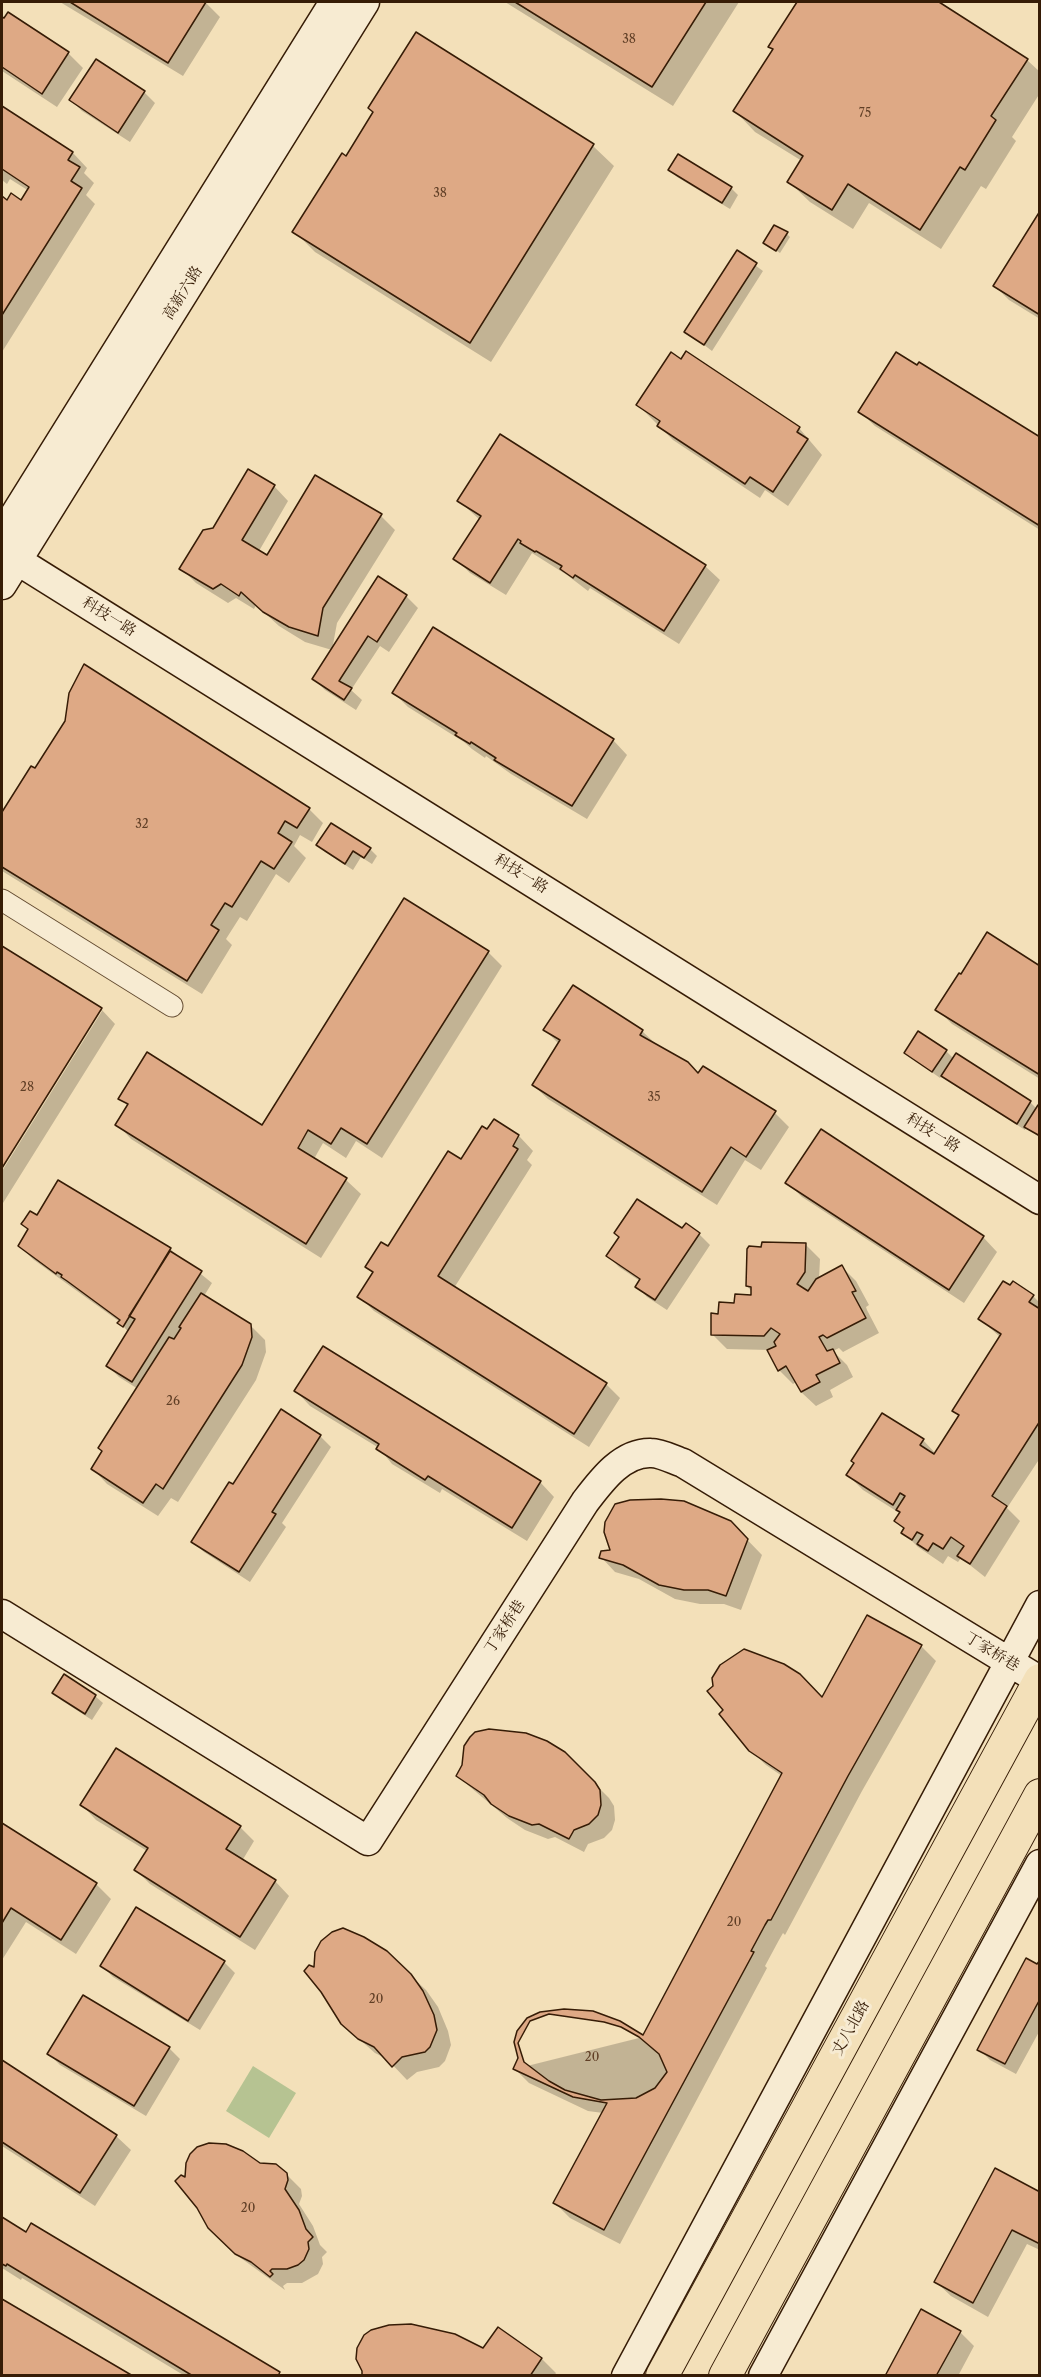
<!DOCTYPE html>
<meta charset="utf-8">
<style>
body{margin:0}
#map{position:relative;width:1041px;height:2377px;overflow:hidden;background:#f3e0b9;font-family:"Libre Caslon Text",serif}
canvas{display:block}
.frame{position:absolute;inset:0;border:3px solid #361c06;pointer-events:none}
</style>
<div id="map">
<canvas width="1041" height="2377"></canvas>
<div class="frame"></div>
</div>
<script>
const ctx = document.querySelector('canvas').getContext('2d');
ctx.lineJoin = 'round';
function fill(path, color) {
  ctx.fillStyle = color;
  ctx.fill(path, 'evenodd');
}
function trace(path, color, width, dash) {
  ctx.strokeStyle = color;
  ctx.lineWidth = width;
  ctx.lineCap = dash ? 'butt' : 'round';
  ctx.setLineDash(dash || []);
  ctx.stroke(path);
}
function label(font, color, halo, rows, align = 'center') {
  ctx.font = font + ' "Libre Caslon Text","Noto Serif SC",serif';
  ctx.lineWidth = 6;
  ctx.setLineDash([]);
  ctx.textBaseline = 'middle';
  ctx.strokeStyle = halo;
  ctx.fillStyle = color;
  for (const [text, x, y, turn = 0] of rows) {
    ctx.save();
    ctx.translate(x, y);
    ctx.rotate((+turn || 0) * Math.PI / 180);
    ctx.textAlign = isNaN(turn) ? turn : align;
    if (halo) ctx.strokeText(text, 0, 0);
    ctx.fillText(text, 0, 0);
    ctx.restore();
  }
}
const green = new Path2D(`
 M253,2066L296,2093L269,2138L226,2111Z`);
const shadow = new Path2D(`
 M60,2H205L220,17L183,76Z
 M505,2H739L673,106Z
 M799,2H936L1027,60L1040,72V93L1012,137L1016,141L986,189L981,186L941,249L869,203L853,229L810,202L789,182L802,161L755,132L735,111L774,50L770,46Z
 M2,18L68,53L83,68L57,107L2,71Z
 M416,34L593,146L614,166L491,362L315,252L294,231L346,158L374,113Z
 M144,92L155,103L130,142L82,111L71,100Z
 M2,108L73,153L87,168L84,173L94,183L86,195L95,204L2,352V198L7,202H22L29,191L10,179L7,184L2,180Z
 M670,170L731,188L738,195L730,209L677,177Z
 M1040,214V319L1009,300L995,286Z
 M787,234L790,237L780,253L765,243Z
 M737,252L763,271L712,351L686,331Z
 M638,405L799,428L822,455L788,506L765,490L760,498L673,440Z
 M860,412L1040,439V530L875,426Z
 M274,486L288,501L259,551L268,557L381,516L395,530L337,623L332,650L305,642L279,626L256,605L254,609L236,598L228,603L196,583L181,568L214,529Z
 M459,501L705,566L720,580L679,644L590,588L588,591L567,575L532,553L506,595L470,573L455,558L480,520Z
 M379,578L407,597L418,608L389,652L380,646L351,690L362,700L356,710L325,690L314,679Z
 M394,693L613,740L627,755L587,819L511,774L486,756L485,758L472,749L464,742L408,707Z
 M67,721L309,809L323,823L312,842L300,835L294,846L306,858L289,883L276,874L247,921L240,917L226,939L232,945L202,994L2,871V815L31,768L35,770Z
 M318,845L370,849L377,856L372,864L361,857L353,870L325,852Z
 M2,948L101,1009L115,1024L3,1203L2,1201V1171L102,1011H98L2,1166Z
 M488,952L502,966L382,1158L356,1141L346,1158L323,1143L314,1159L346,1180L361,1194L321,1258L131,1139L117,1124L128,1106L120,1098L262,1127Z
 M1040,968V1079L952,1024L937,1009Z
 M545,1030L642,1031L657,1045L699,1075L775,1113L789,1127L761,1170L745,1160L717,1205L548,1099L533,1085L559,1044Z
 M946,1051L954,1059L1030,1102L1037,1109L1040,1107V1138L1026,1127L1025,1130L951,1083L942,1075L940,1078L905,1053Z
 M494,1121L519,1136L533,1151L527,1160L532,1165L454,1288L606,1384L620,1398L589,1447L374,1311L359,1296L374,1273L367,1267L388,1248Z
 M787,1182L983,1237L997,1252L964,1303L802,1197Z
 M37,1217L170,1249L212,1283L204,1296L250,1325L265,1340L266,1352L256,1380L178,1502L171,1498L158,1516L107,1484L93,1469L138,1389L119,1377L108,1366L129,1333L120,1322L34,1260L19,1246Z
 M682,1231L699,1234L710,1245L667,1310L647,1297L637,1286L640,1281L619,1267L608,1256Z
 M806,1245L820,1259L819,1279L841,1266L856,1281L869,1305L866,1307L867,1310L879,1333L843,1352L839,1348L833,1351L847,1365L853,1377L830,1390L833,1397L816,1406L801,1392L796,1382L793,1384L779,1370L769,1350L727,1349L712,1334L719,1315L752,1297V1292L747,1286L749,1249Z
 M1033,1296L1040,1303V1458L1007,1508L1020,1521L985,1577L961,1558L958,1562L948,1556L943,1564L918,1547L903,1532L905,1530L896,1521L901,1514L863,1490L848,1475L923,1440L936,1454L960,1417L954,1411L1000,1337L980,1319Z
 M296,1391L540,1482L554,1497L527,1541L442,1489L440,1493L392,1464L379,1448L310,1406Z
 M320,1436L331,1447L282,1523L286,1527L250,1582L204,1552L193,1542Z
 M730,1522L762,1555L741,1610L724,1604H700L675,1599L639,1579L615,1572L601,1557Z
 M921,1646L936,1661L862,1791L785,1935L783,1933L779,1940L765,1966L767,1968L620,2244L570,2218L555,2203L603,2113L588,2111L529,2083L515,2069L643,2037L782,1776L766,1765L750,1750L823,1699Z
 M65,1676L95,1696L103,1703L92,1720L61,1700L54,1693Z
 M564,1753L609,1798L614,1806L615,1820L612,1830L604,1838L588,1844L584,1852L555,1837L548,1839L525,1830L507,1818L457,1776Z
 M82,1805L240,1827L254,1841L242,1861L275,1881L289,1896L255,1950L150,1884L136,1870L147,1851L96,1820Z
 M2,1825L96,1884L111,1899L76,1954L26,1922L2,1960Z
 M224,1962L235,1973L200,2030L113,1977L102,1966Z
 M1040,1963V2030L1016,2074L990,2060L979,2049Z
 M410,1975L426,1990L438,2007L448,2031L451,2045L445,2061L439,2067L417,2072L407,2080L387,2059L375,2053L358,2038Z
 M169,2048L180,2059L146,2116L60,2065L49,2054Z
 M2,2062L116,2136L131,2150L95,2206L2,2146Z
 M259,2164L286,2174L301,2189L302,2196L299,2204L313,2226L320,2245L327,2252L322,2257L323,2264L318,2274L302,2283H287L283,2286L285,2290L238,2256L223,2241L186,2180Z
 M1040,2194V2250L1027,2244L988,2317L951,2296L936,2282Z
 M2,2219L279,2373L282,2376H185L22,2278L21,2280L2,2268Z
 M2,2301L130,2376H2Z
 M411,2325L455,2335L484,2350L541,2358L556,2373L554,2376H363Z
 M960,2332L974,2346L958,2376H886Z`);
const building = new Path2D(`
 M70,2H206L168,63Z
 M515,2H706L652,87Z
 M797,2H939L1028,59L991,116L996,120L965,170L960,167L920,230L848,184L832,210L787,182L803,156L733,111L773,49L768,47Z
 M8,12L69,52L42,94L2,67V17L4,18Z
 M416,32L594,144L470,343L292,232L342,153L346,156L373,112L368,108Z
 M96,59L145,91L118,133L69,100Z
 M2,106L73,152L68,160L80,167L71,181L82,188L2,315V196L7,200L11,193L21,200L29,187L2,169Z
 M678,154L732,187L722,203L668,170Z
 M1040,211V315L993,286Z
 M774,225L788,232L776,251L763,243Z
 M737,250L757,263L704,345L684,332Z
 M686,351L800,427L797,432L808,439L773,492L750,477L745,484L657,426L660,421L636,405L671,352L681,359Z
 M896,352L917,365L919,362L1040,437V526L858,412Z
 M500,434L706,565L664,631L575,575L573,578L560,569L562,566L536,551L535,552L520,543L521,541L518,539L490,583L453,559L481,516L457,501Z
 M248,469L275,485L242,540L267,555L315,475L382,514L323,608L318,636L289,627L263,612L241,592L239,596L221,584L213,589L179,569L203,530L213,528Z
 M378,576L407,595L377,642L368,636L339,681L352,688L344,700L312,679Z
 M433,627L614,739L572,806L494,760L496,758L471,742L470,744L455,735L457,733L392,693Z
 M84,664L310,808L297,828L285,821L278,833L292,842L274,869L261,861L232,907L225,903L211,925L219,930L187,981L2,867V812L31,766L35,768L65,721L69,693Z
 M331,823L371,848L364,858L353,851L345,864L316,845Z
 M404,898L489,951L367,1144L341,1128L331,1144L308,1130L298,1148L347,1178L306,1244L115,1125L128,1104L118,1099L147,1052L262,1125Z
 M987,932L1040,966V1075L935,1010L959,973L961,974Z
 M2,946L102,1008L2,1168Z
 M573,985L643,1030L640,1035L688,1062L698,1073L703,1066L776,1111L746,1157L731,1147L702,1192L532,1085L560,1040L543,1030Z
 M918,1031L947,1050L932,1072L904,1053Z
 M956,1053L1031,1101L1017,1124L941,1076Z
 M1038,1105L1040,1106V1136L1024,1127Z
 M494,1119L519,1135L513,1146L518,1149L438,1276L607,1383L574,1434L357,1297L373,1272L365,1267L381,1242L388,1246L448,1151L461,1159L482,1126L487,1129Z
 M821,1129L984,1236L949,1290L785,1183Z
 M58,1180L171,1248L123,1327L117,1323L120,1320L67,1281L61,1277L62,1275L57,1272L56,1274L18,1246L28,1229L21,1224L24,1220L30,1211L37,1215Z
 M637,1199L682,1228L686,1223L700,1233L655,1300L635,1287L640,1279L606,1256L619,1237L614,1233Z
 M762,1242L806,1243L805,1272L797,1284L808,1291L816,1279L842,1265L856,1291L852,1292L853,1294L866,1318L827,1338L823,1335L819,1337L827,1351L833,1349L840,1363L816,1375L820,1382L801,1392L786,1366L778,1371L767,1350L776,1346L774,1342L780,1334L771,1328L764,1336L711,1335V1313L718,1314L719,1302L734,1303L735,1294L751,1295V1287L746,1286L747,1249L749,1246L761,1247Z
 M170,1251L202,1271L132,1382L106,1366L135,1319L129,1316Z
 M1003,1281L1010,1285L1013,1281L1034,1295L1029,1302L1040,1309V1421L992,1496L1007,1506L970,1564L957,1556L964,1546L951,1537L943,1549L933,1543L928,1551L917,1544L923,1535L917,1532L912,1540L901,1533L904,1528L894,1521L900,1512L896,1510L905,1496L900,1493L893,1505L846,1475L854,1463L851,1461L882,1413L924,1439L920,1445L934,1454L959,1415L952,1411L1001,1334L978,1319Z
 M201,1293L251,1324L252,1337L242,1365L163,1489L156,1484L143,1503L91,1469L102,1451L98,1448L169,1337L174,1339L181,1328L179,1327Z
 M323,1346L541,1481L512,1528L428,1476L425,1480L376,1449L379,1444L294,1391Z
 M281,1409L321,1435L272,1512L276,1514L239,1572L191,1542L229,1482L233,1484Z
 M661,1499L684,1501L731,1521L748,1539L726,1596L708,1590H684L659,1585L623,1565L599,1558L601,1551L610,1550L604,1532L605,1522L615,1504L630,1500Z
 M867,1615L922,1645L848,1776L771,1920H768L765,1925L751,1951L754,1952L604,2230L553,2203L607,2103L573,2097L513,2069L518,2058L514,2042L517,2031L527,2018L540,2012L564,2009L593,2011L620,2021L643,2035L782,1773L749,1751L719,1714L723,1710L707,1691L713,1686L712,1678L720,1665L744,1649L784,1664L800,1674L822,1697Z
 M64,1674L96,1695L85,1714L52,1693Z
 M489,1729L526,1733L547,1741L565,1752L595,1782L600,1790L601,1805L598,1815L589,1824L574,1830L569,1839L539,1824L532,1825L509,1816L491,1804L484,1795L456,1776L462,1765L464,1746L470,1737L475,1732Z
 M116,1748L241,1826L226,1849L276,1880L240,1937L134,1870L148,1848L80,1805Z
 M2,1823L97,1883L61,1940L11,1908L2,1923Z
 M136,1907L225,1961L188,2021L100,1966Z
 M343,1928L364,1937L387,1951L411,1974L423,1991L434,2015L437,2030L430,2047L425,2052L402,2057L392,2067L374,2047L358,2039L341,2024L321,1992L304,1971L309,1965L314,1967L315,1952L321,1941L332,1932Z
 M1026,1958L1037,1964L1040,1960V1999L1005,2064L977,2050Z
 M83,1995L170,2047L134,2106L47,2054Z
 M549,2014L604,2022L621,2027L639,2037L659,2054L667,2072L655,2088L636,2098L601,2100L565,2090L549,2081L524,2062L518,2043L530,2021Z
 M2,2060L117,2135L80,2193L2,2142Z
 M209,2143L226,2144L243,2151L260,2163L276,2164L287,2173L288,2180L285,2189L299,2210L306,2229L313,2237L308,2242L309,2249L304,2260L298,2265L287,2269H272L270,2271L273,2274L270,2277L251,2262L235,2254L208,2228L197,2208L175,2181L181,2175L185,2177L186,2163L190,2154L197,2147Z
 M995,2168L1040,2192V2244L1012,2230L973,2303L934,2282Z
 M2,2217L26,2232L31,2223L280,2372L278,2376H193L7,2264L6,2266L2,2264Z
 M2,2299L133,2376H2Z
 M921,2309L961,2331L936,2376H885Z
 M411,2324L455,2334L483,2348L498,2327L542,2358L530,2376H362V2371L356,2359L357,2348L364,2335L371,2330L389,2325Z`);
const street = new Path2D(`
 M2,900L172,1006`);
const secondary = new Path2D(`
 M2,535L334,2
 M2,551L1040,1200
 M2,585L365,2
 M2,1614L368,1841L585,1502C601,1481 622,1452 651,1453C661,1453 674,1460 683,1463L1039,1680
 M626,2376L1040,1605
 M763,2376L1040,1864`);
const primary = new Path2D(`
 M662,2376L1040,1680
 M725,2376L1040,1795`);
const numberNames = [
 ["38",629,40],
 ["75",865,114],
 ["38",440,194],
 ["32",142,825],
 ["28",27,1088],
 ["35",654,1098],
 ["26",173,1402],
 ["20",734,1923],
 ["20",376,2000],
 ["20",592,2058],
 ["20",248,2209]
];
const streetNames = [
 ["高新六路",183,293,-58],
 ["科技一路",109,617,32],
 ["科技一路",521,874,32],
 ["科技一路",933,1133,32],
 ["丁家桥巷",505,1627,-57],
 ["丁家桥巷",992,1652,31],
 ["丈八北路",851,2028,-61]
];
fill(green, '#b6c392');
fill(shadow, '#0003');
fill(building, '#dea985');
trace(building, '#361c06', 1.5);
trace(street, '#654d33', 23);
trace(secondary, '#361c06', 31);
trace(primary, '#361c06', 34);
trace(street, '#f7ebd2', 21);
trace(secondary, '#f7ebd2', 28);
trace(primary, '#f3e0b9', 32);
label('12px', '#603f26', null, numberNames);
label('15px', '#361c06', '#f7ebd2', streetNames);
</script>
